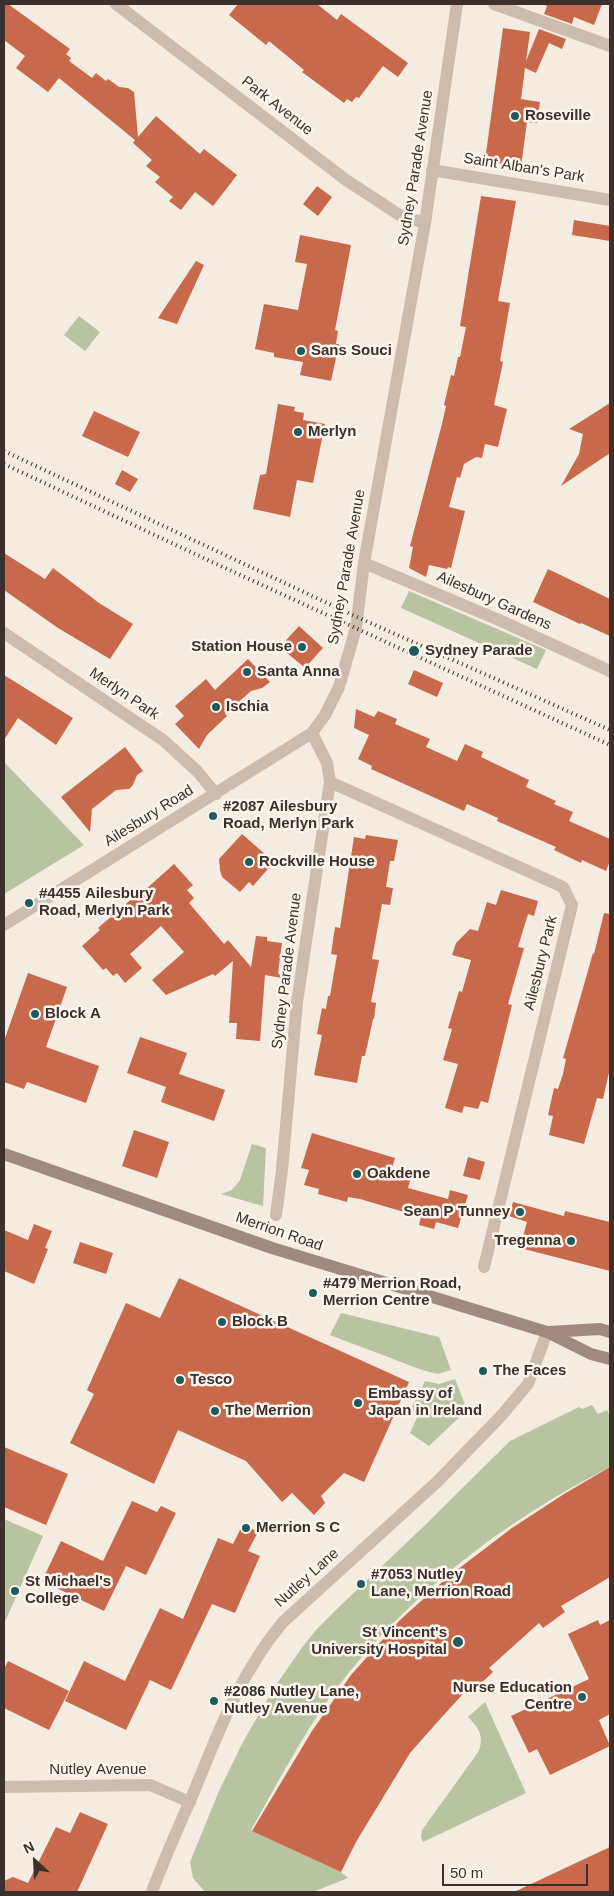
<!DOCTYPE html>
<style>
body{margin:0}
#map{position:relative;width:614px;height:1896px;overflow:hidden;background:#f4ebe1;font-family:Arial,sans-serif}
canvas{display:block}
.frame{position:absolute;inset:0;border:5px solid #3b302b;pointer-events:none}
.north{position:absolute;left:10px;top:1836px;width:50px;height:50px;-webkit-text-stroke:4px #fbf5ee;paint-order:stroke;rotate:335deg;font-size:14px;font-weight:700;line-height:20px;text-align:center;color:#3b302b}
.north::after{content:'';display:block;margin:auto;width:18px;height:22px;background:#3b302b;clip-path:polygon(50% 0,100% 100%,50% 72%,0 100%)}
.scale{position:absolute;left:442px;top:1864px;width:146px;height:22px;box-sizing:border-box;border:2px solid #3b302b;border-top:0;padding-left:6px;font-size:15px;line-height:18px;white-space:nowrap;color:#3b302b;-webkit-text-stroke:4px #fbf5ee;paint-order:stroke}
</style>
<div id="map">
<canvas width="614" height="1896"></canvas>
<div class="frame"></div>
<div class="north">N</div>
<div class="scale">50 m</div>
</div>
<script>
const ctx = document.querySelector('canvas').getContext('2d');
ctx.lineJoin = 'round';
function fill(path, color) {
  ctx.fillStyle = color;
  ctx.fill(path, 'evenodd');
}
function trace(path, color, width, dash) {
  ctx.strokeStyle = color;
  ctx.lineWidth = width;
  ctx.lineCap = dash ? 'butt' : 'round';
  ctx.setLineDash(dash || []);
  ctx.stroke(path);
}
function label(font, color, halo, rows, align = 'center') {
  ctx.font = font + ' Arial,sans-serif';
  ctx.lineWidth = 5;
  ctx.setLineDash([]);
  ctx.textBaseline = 'middle';
  ctx.strokeStyle = halo;
  ctx.fillStyle = color;
  for (const [text, x, y, turn = 0] of rows) {
    ctx.save();
    ctx.translate(x, y);
    ctx.rotate((+turn || 0) * Math.PI / 180);
    ctx.textAlign = isNaN(turn) ? turn : align;
    if (halo) ctx.strokeText(text, 0, 0);
    ctx.fillText(text, 0, 0);
    ctx.restore();
  }
}
const green = new Path2D(`
 M79,316L100,332L85,351L64,335Z
 M409,591L546,650L537,669L401,608Z
 M4,762L84,845L4,894Z
 M252,1144L266,1148L263,1206L221,1194L232,1190L240,1180Z
 M341,1313L439,1337L451,1370L438,1374L422,1370L330,1335Z
 M455,1379L467,1410L429,1446L410,1433L419,1413L411,1409L425,1381L439,1384Z
 M592,1405L598,1414L607,1410L610,1416V1467C502,1522 406,1596 333,1693C302,1736 277,1784 251,1830L341,1872L348,1878L313,1892H205L193,1878L190,1862L219,1791L243,1742L274,1688L301,1649L315,1631L342,1604L421,1529L510,1441L579,1407L582,1409Z
 M4,1519L43,1536L4,1624Z
 M485,1702L526,1793L423,1842L421,1837L422,1830L479,1751C484,1736 479,1728 468,1717Z`);
const building = new Path2D(`
 M4,4H8L70,49L66,54L71,58L69,61L92,78L96,73L106,81L108,79L119,87L128,88L134,92L138,137L156,116L200,154L204,149L237,175L213,206L195,192L181,210L169,201L173,197L155,182L160,177L146,166L152,160L133,143L135,140L59,78L48,92L16,68L25,56L4,40Z
 M238,4H317L337,20L341,14L408,63L398,77L383,66L359,98L356,97L352,102L347,99L344,103L302,72L304,70L269,41L266,45L229,15Z
 M543,4H602L594,25L574,17L572,24L544,14L547,6Z
 M503,28L530,32L526,61L539,29L566,39L562,49L549,43L536,73L525,68L521,99L540,102L537,123L527,122L521,167L485,161Z
 M317,186L332,197L318,216L303,204Z
 M481,196L516,201L498,301L510,303L500,361L503,362L494,405L507,409L498,447L485,444L482,458L476,457L464,464L460,478L457,477L449,507L465,511L451,568L448,567L447,569L429,565L426,577L409,568L413,547L410,546L442,424L446,406L444,405L451,375L454,376L458,357H460L466,327L460,326Z
 M574,220L610,226V241L572,235Z
 M300,235L351,245L335,330L338,331L336,344H339L331,381L300,375L303,362L274,357V353L255,349L264,304L298,310L307,264L295,262Z
 M196,261L204,265L177,324L158,318Z
 M610,403V453L561,486L579,454L583,434L569,429Z
 M278,404L295,407L294,411L304,413L303,420L325,424L313,483L297,480L290,517L253,509L260,475L266,474Z
 M94,411L140,432L128,457L82,436Z
 M122,470L138,479L130,492L115,484Z
 M4,553L45,579L53,568L99,603L133,624L110,659L58,628L4,590Z
 M548,569L610,599V636L581,623L580,624L533,602Z
 M299,626L323,648L305,668L280,647Z
 M248,659L270,682L262,688L251,691L225,714L227,716L207,735L199,749L175,724L184,716L175,706L206,679L215,690Z
 M414,670L443,683L437,697L408,684Z
 M4,675L73,718L56,745L18,718L4,740Z
 M356,709L374,717L378,711L397,719L395,724L430,739L426,747L457,761L465,744L483,752L481,757L529,780L526,787L556,801L554,804L573,812L569,821L610,839V861L606,871L582,860L581,863L554,850L556,847L497,821L498,818L467,804L464,811L371,769L372,766L358,759L369,735L354,728Z
 M125,747L143,771L137,775L133,785L129,789L116,790L92,809L90,832L61,797Z
 M242,834L274,862L253,886L249,882L240,892L222,877L220,870L219,859Z
 M366,835L398,840L394,861H390L386,887L393,888L390,905L382,904L372,959L379,960L371,1002L376,1003L374,1019H373L365,1056H362L357,1083L314,1075L322,1035L317,1034L322,1008L326,1009L328,996H330L337,955L331,954L335,927L340,928L354,837L365,839Z
 M174,864L193,885L187,890L194,898L189,903L224,944L228,940L251,967L256,936L267,937V941L282,943L278,973L282,978L265,975L260,1041L236,1039L237,1023H229L233,961L215,976L213,974L166,995L152,980L184,952L161,926L130,954L142,968L125,983L117,973L113,976L106,968L103,970L82,946L100,930L98,928L134,897L135,899Z
 M501,890L538,901L534,916L528,914L518,947L524,948L508,1004L512,1005L488,1103L481,1101L478,1109L464,1106L462,1113L445,1108L458,1064L443,1060L452,1029L448,1028L459,991L462,992L471,960L452,955L456,943L470,929L478,931L487,902L496,905Z
 M604,913L610,914V1068L603,1099L597,1098L584,1144L549,1135L553,1116L548,1115L554,1088L558,1089L563,1074L566,1059L563,1058L593,953L594,954Z
 M28,973L67,987L46,1047L99,1066L86,1103L27,1082L24,1089L4,1082V1041Z
 M140,1037L187,1053L179,1074L225,1090L214,1121L161,1102L166,1087L127,1073Z
 M134,1130L169,1142L157,1178L122,1166Z
 M312,1133L395,1158L391,1171L411,1177L408,1188L448,1199L450,1190L468,1195L458,1228L436,1222L434,1229L419,1225L421,1217L360,1199L348,1197L347,1202L318,1194L319,1189L304,1185L309,1170L301,1168Z
 M468,1157L485,1162L480,1180L463,1176Z
 M513,1202L564,1216L565,1211L610,1222V1271L520,1248L527,1222L509,1216Z
 M34,1224L52,1231L45,1248L48,1249L34,1284L4,1271V1230L28,1240Z
 M80,1242L113,1253L106,1274L73,1263Z
 M179,1278L409,1382L364,1482L344,1473L321,1496L325,1503L314,1515L292,1493L282,1502L246,1461L178,1430L154,1484L70,1443L94,1394L87,1390L126,1303L160,1318Z
 M4,1447L68,1474L46,1525L4,1507Z
 M610,1467V1577L561,1606L565,1612L543,1628L539,1623L489,1668L493,1672L476,1688L472,1684L441,1718L410,1753L356,1842L341,1872L252,1831L312,1731L351,1675L400,1620L449,1576L512,1528L564,1494Z
 M132,1501L157,1512L161,1506L176,1513L146,1575L126,1566L104,1611L42,1581L61,1541L103,1561Z
 M243,1524L258,1532L248,1551L260,1556L235,1613L212,1604L171,1690L150,1680L126,1730L65,1701L84,1661L125,1681L160,1608L183,1619L218,1538L233,1544Z
 M598,1620L600,1625L610,1620V1714L599,1720L610,1746L550,1775L537,1749L529,1753L511,1716L589,1679L568,1634Z
 M8,1661L69,1691L49,1730L4,1708V1669Z
 M80,1812L108,1824L77,1892H4V1881L13,1877L28,1883L56,1827L70,1833Z
 M610,1847V1892H514Z`);
const minor = new Path2D(`
 M494,4L610,46
 M432,170L610,200
 M364,563L499,620L610,671
 M4,633L163,740L197,771L216,794
 M330,782L563,887L572,905L484,1267
 M276,1215L282,1170L297,1002L330,782L327,763L312,733
 M4,1787L150,1785L190,1802`);
const tertiary = new Path2D(`
 M116,4L346,180L401,216L425,223
 M4,925L312,733L325,715L339,687L356,628L364,563L425,223L457,4
 M152,1892C164,1859 179,1826 193,1794C219,1731 239,1675 283,1622L437,1482L501,1416L528,1384L547,1332`);
const secondary = new Path2D(`
 M4,1154L272,1248L547,1332L591,1354L610,1359
 M549,1332L600,1329L610,1332`);
const rail = new Path2D(`
 M4,451L357,617L610,730
 M4,464L212,562L610,745`);
const markers = [
 [515,116,5,"#1f5a5e"],
 [301,351,5,"#1f5a5e"],
 [298,432,5,"#1f5a5e"],
 [302,647,5,"#1f5a5e"],
 [414,651,6,"#1f5a5e"],
 [247,672,5,"#1f5a5e"],
 [216,707,5,"#1f5a5e"],
 [213,816,5,"#1f5a5e"],
 [249,862,5,"#1f5a5e"],
 [29,903,5,"#1f5a5e"],
 [35,1014,5,"#1f5a5e"],
 [357,1174,5,"#1f5a5e"],
 [520,1212,5,"#1f5a5e"],
 [571,1241,5,"#1f5a5e"],
 [313,1293,5,"#1f5a5e"],
 [222,1322,5,"#1f5a5e"],
 [483,1371,5,"#1f5a5e"],
 [180,1380,5,"#1f5a5e"],
 [358,1403,5,"#1f5a5e"],
 [215,1411,5,"#1f5a5e"],
 [246,1528,5,"#1f5a5e"],
 [361,1584,5,"#1f5a5e"],
 [15,1591,5,"#1f5a5e"],
 [458,1642,6,"#1f5a5e"],
 [582,1697,5,"#1f5a5e"],
 [214,1701,5,"#1f5a5e"]
];
const streetNames = [
 ["Park Avenue",277,106,38],
 ["Sydney Parade Avenue",416,168,-81],
 ["Saint Alban's Park",524,168,9],
 ["Sydney Parade Avenue",347,567,-80],
 ["Ailesbury Gardens",494,601,24],
 ["Merlyn Park",124,694,34],
 ["Ailesbury Road",149,816,-32],
 ["Ailesbury Park",541,963,-76],
 ["Sydney Parade Avenue",287,971,-83],
 ["Merrion Road",279,1232,19],
 ["Nutley Lane",307,1578,-42],
 ["Nutley Avenue",98,1770]
];
const poiNames = [
 ["Roseville",525,116],
 ["Sans Souci",311,351],
 ["Merlyn",308,432],
 ["Station House",292,647,"right"],
 ["Sydney Parade",425,651],
 ["Santa Anna",257,672],
 ["Ischia",226,707],
 ["#2087 Ailesbury",223,807],
 ["Road, Merlyn Park",223,824],
 ["Rockville House",259,862],
 ["#4455 Ailesbury",39,894],
 ["Road, Merlyn Park",39,911],
 ["Block A",45,1014],
 ["Oakdene",367,1174],
 ["Sean P Tunney",510,1212,"right"],
 ["Tregenna",561,1241,"right"],
 ["#479 Merrion Road,",323,1284],
 ["Merrion Centre",323,1301],
 ["Block B",232,1322],
 ["The Faces",493,1371],
 ["Tesco",190,1380],
 ["Embassy of",368,1394],
 ["Japan in Ireland",368,1411],
 ["The Merrion",225,1411],
 ["Merrion S C",256,1528],
 ["#7053 Nutley",371,1575],
 ["Lane, Merrion Road",371,1592],
 ["St Michael's",25,1582],
 ["College",25,1599],
 ["St Vincent's",447,1633,"right"],
 ["University Hospital",447,1650,"right"],
 ["Nurse Education",572,1688,"right"],
 ["Centre",572,1705,"right"],
 ["#2086 Nutley Lane,",224,1692],
 ["Nutley Avenue",224,1709]
];
fill(green, '#b8c4a0');
fill(building, '#c8694b');
trace(minor, '#cdbbac', 12);
trace(tertiary, '#cdbbac', 12);
trace(secondary, '#a18a7d', 12);
trace(rail, '#3b302b', 4, [1, 4]);
for (const [x, y, r, color] of markers) {
  const dot = new Path2D();
  dot.arc(x, y, r, 0, 2 * Math.PI);
  ctx.fillStyle = color;
  ctx.fill(dot);
  trace(dot, '#fbf5ee', 2);
}
label('15px', '#3b302b', '#fbf5ee', streetNames);
label('bold 15px', '#3b302b', '#fbf5ee', poiNames, 'left');
</script>
